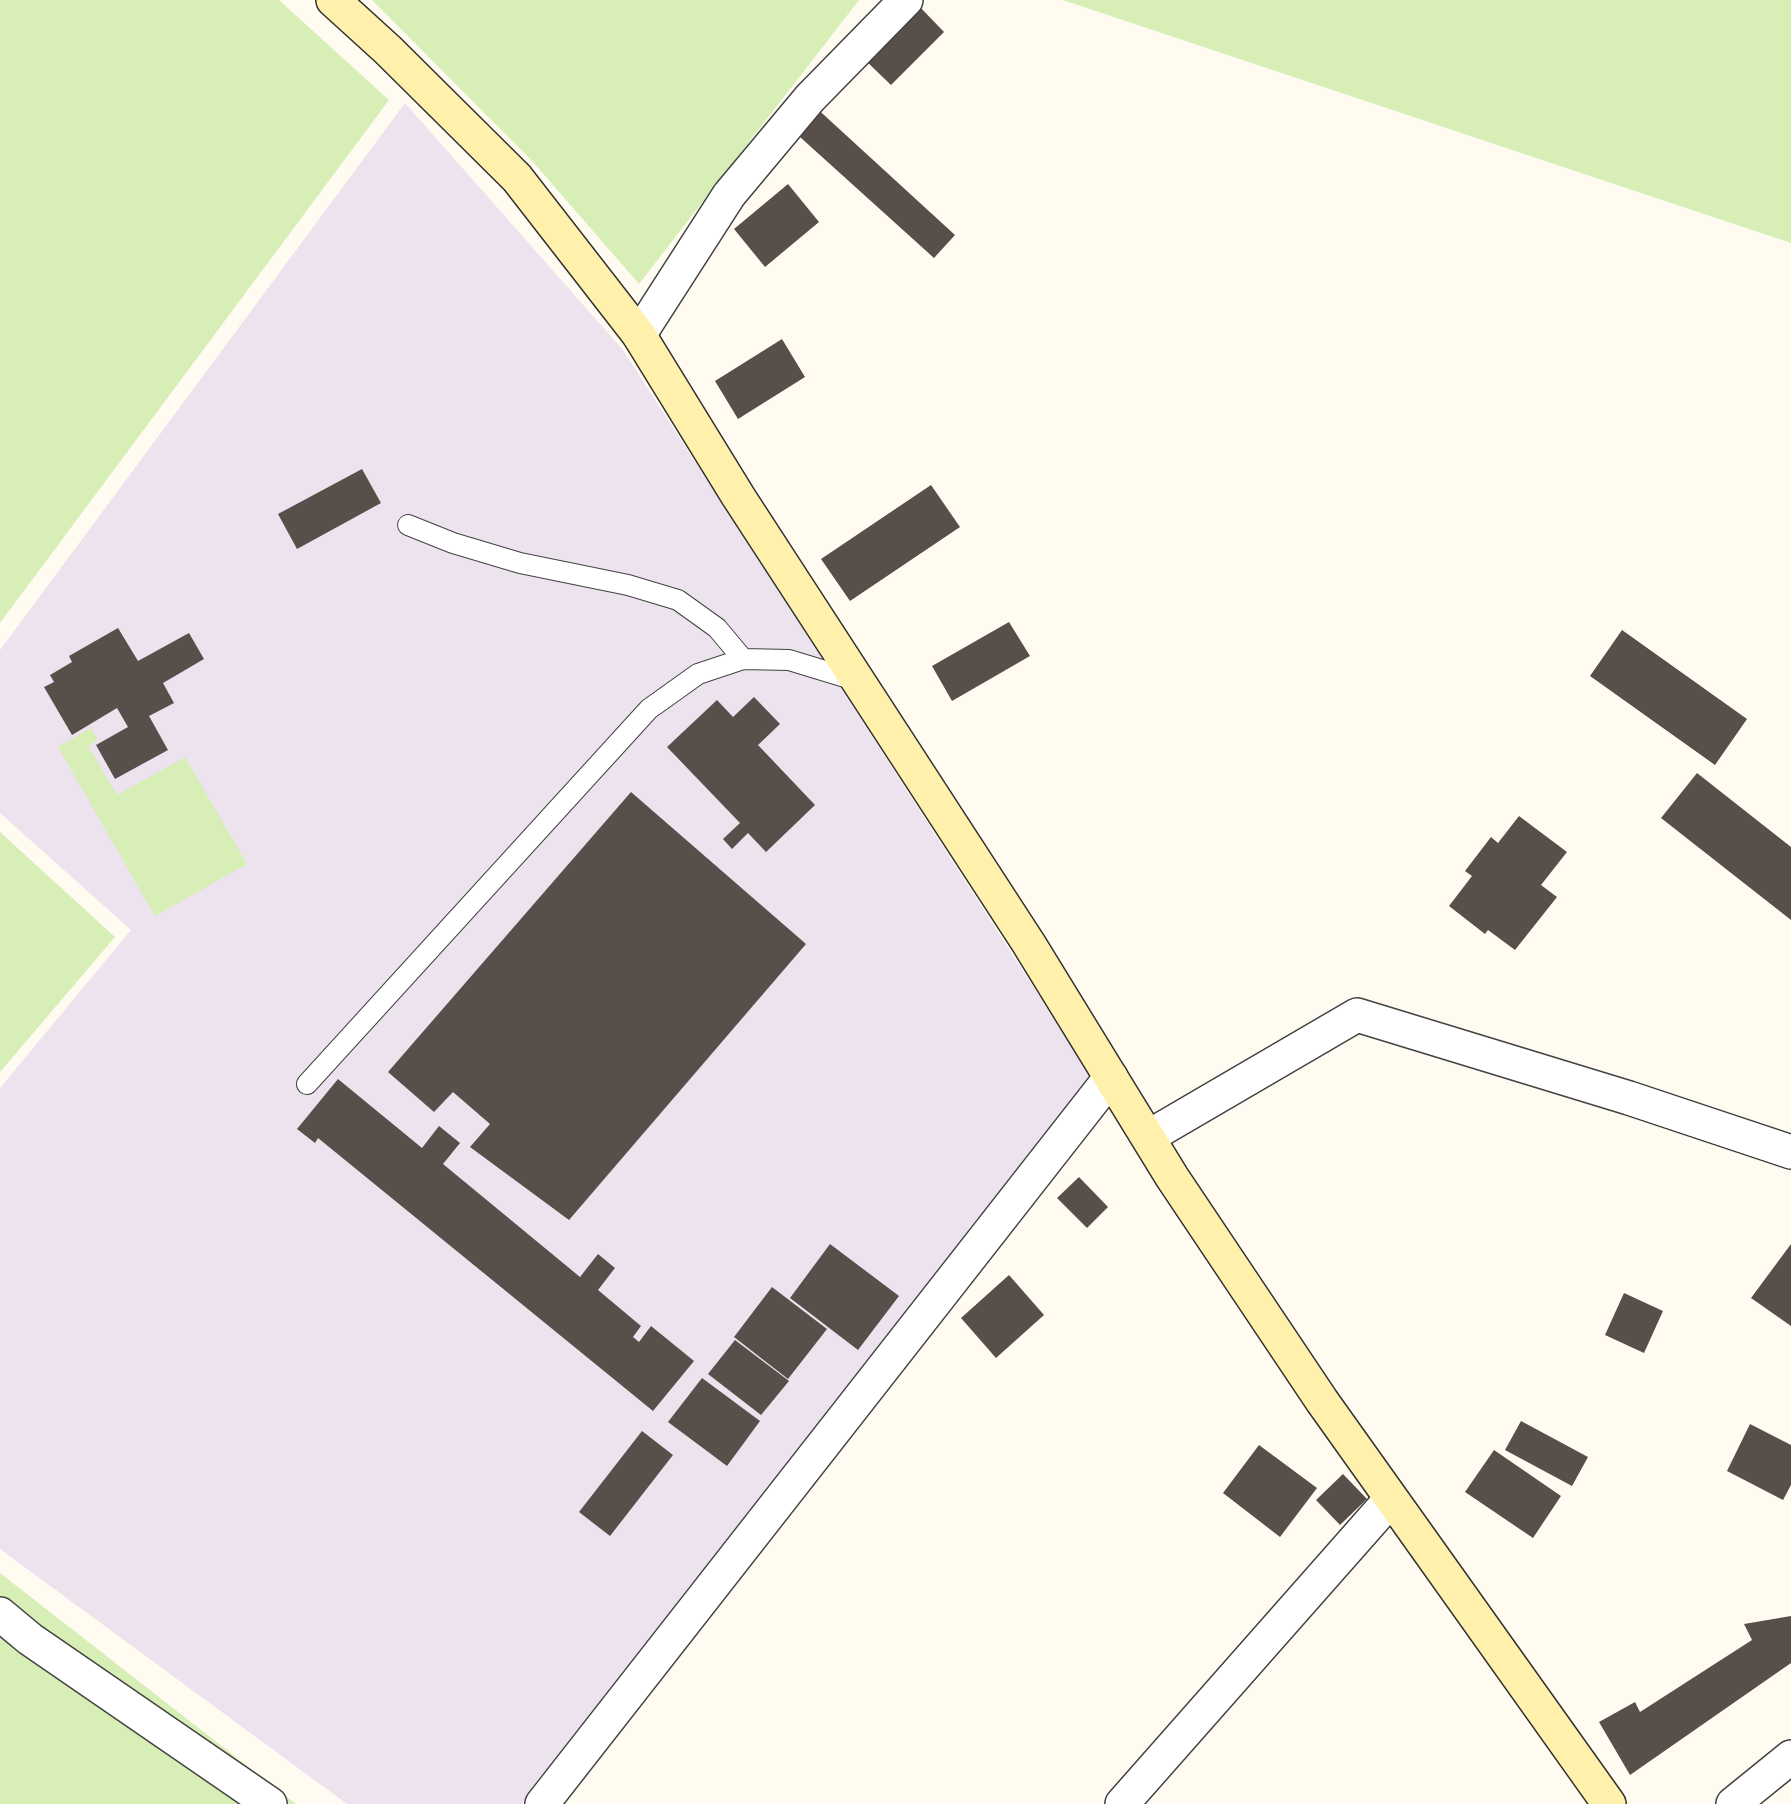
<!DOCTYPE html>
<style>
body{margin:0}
canvas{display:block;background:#fffbf1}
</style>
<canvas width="1791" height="1804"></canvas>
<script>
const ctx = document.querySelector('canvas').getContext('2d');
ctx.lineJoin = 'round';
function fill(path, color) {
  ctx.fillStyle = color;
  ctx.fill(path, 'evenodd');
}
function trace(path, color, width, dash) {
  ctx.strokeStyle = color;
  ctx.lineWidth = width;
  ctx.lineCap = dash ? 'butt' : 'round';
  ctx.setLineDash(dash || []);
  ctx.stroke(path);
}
const industrial = new Path2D(`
 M405,103L623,350L1092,1078L522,1804H347L0,1549V1088L131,930L0,813V650Z`);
const green = new Path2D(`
 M0,0H279L389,100L0,623Z
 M372,0H859L639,284L533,162Z
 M1063,0H1791V243Z
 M91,728L98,740L88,746L117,795L185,757L247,864L155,916L58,747Z
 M0,832L115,937L0,1072Z
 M0,1573L296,1804H0Z`);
const building = new Path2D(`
 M918,5L944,32L891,85L864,59Z
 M812,104L955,235L934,258L790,128Z
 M788,184L819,222L765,267L734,229Z
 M782,339L805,377L738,419L715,381Z
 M362,469L381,503L297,549L278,514Z
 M931,485L960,527L850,601L821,559Z
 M1009,622L1030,656L952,701L932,666Z
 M118,628L138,661L189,633L204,659L163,683L174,703L149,716L168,750L115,779L96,745L128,727L117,708L72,735L44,687L54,682L50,675L72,662L69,656Z
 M1622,630L1747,719L1715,765L1590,676Z
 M754,697L780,724L758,745L815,805L766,852L748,833L732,849L723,839L740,823L667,747L717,700L733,717Z
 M1697,773L1791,847V920L1661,818Z
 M631,792L806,944L569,1220L470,1147L490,1124L453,1092L434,1112L388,1072Z
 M1519,816L1567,852L1541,885L1557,897L1515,950L1488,930L1485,934L1449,906L1472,876L1465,871L1491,837L1498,843Z
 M338,1079L422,1148L439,1126L460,1143L443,1164L580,1277L598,1254L615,1268L598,1290L641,1326L633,1337L639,1342L651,1326L694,1361L653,1411L318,1138L315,1143L297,1129Z
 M1079,1177L1108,1207L1087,1228L1057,1198Z
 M830,1244L899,1296L858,1350L790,1298Z
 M1791,1244V1326L1751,1298Z
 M1009,1275L1044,1315L996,1358L961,1318Z
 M772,1287L827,1329L788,1379L734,1337Z
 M1624,1293L1663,1311L1644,1353L1605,1335Z
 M735,1340L789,1381L761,1415L708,1374Z
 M702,1378L760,1421L727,1466L668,1422Z
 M1521,1421L1588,1457L1572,1486L1505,1450Z
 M1750,1424L1791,1445V1485L1783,1500L1727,1471Z
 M642,1431L673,1455L610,1536L579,1512Z
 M1259,1445L1317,1488L1280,1537L1223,1493Z
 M1494,1450L1561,1496L1533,1538L1465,1492Z
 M1343,1474L1367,1499L1340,1525L1316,1500Z
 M1791,1616V1663L1630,1775L1599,1722L1635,1702L1640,1712L1752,1640L1744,1624Z`);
const lane = new Path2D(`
 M408,525L453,543L520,563L628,585L678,600L717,628L743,659
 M307,1084L649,709L698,674L743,659L789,660L858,681`);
const street = new Path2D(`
 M639,335L729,195L810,98L906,0
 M1148,1137L1357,1015L1629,1098L1791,1152
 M0,1614L30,1639L270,1804
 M542,1804L1111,1077
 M1122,1804L1391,1499
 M1733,1804L1791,1757`);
const secondary = new Path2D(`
 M333,0L388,50L517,178L639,335L738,496L1029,944L1172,1177L1322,1401L1609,1804`);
fill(industrial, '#ece3ee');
fill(green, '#d7eeb6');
fill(building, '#594f4a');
trace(lane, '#424242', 22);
trace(street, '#424242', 36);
trace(secondary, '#313131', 36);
trace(lane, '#fff', 20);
trace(street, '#fff', 33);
trace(secondary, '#fff1ac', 33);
</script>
